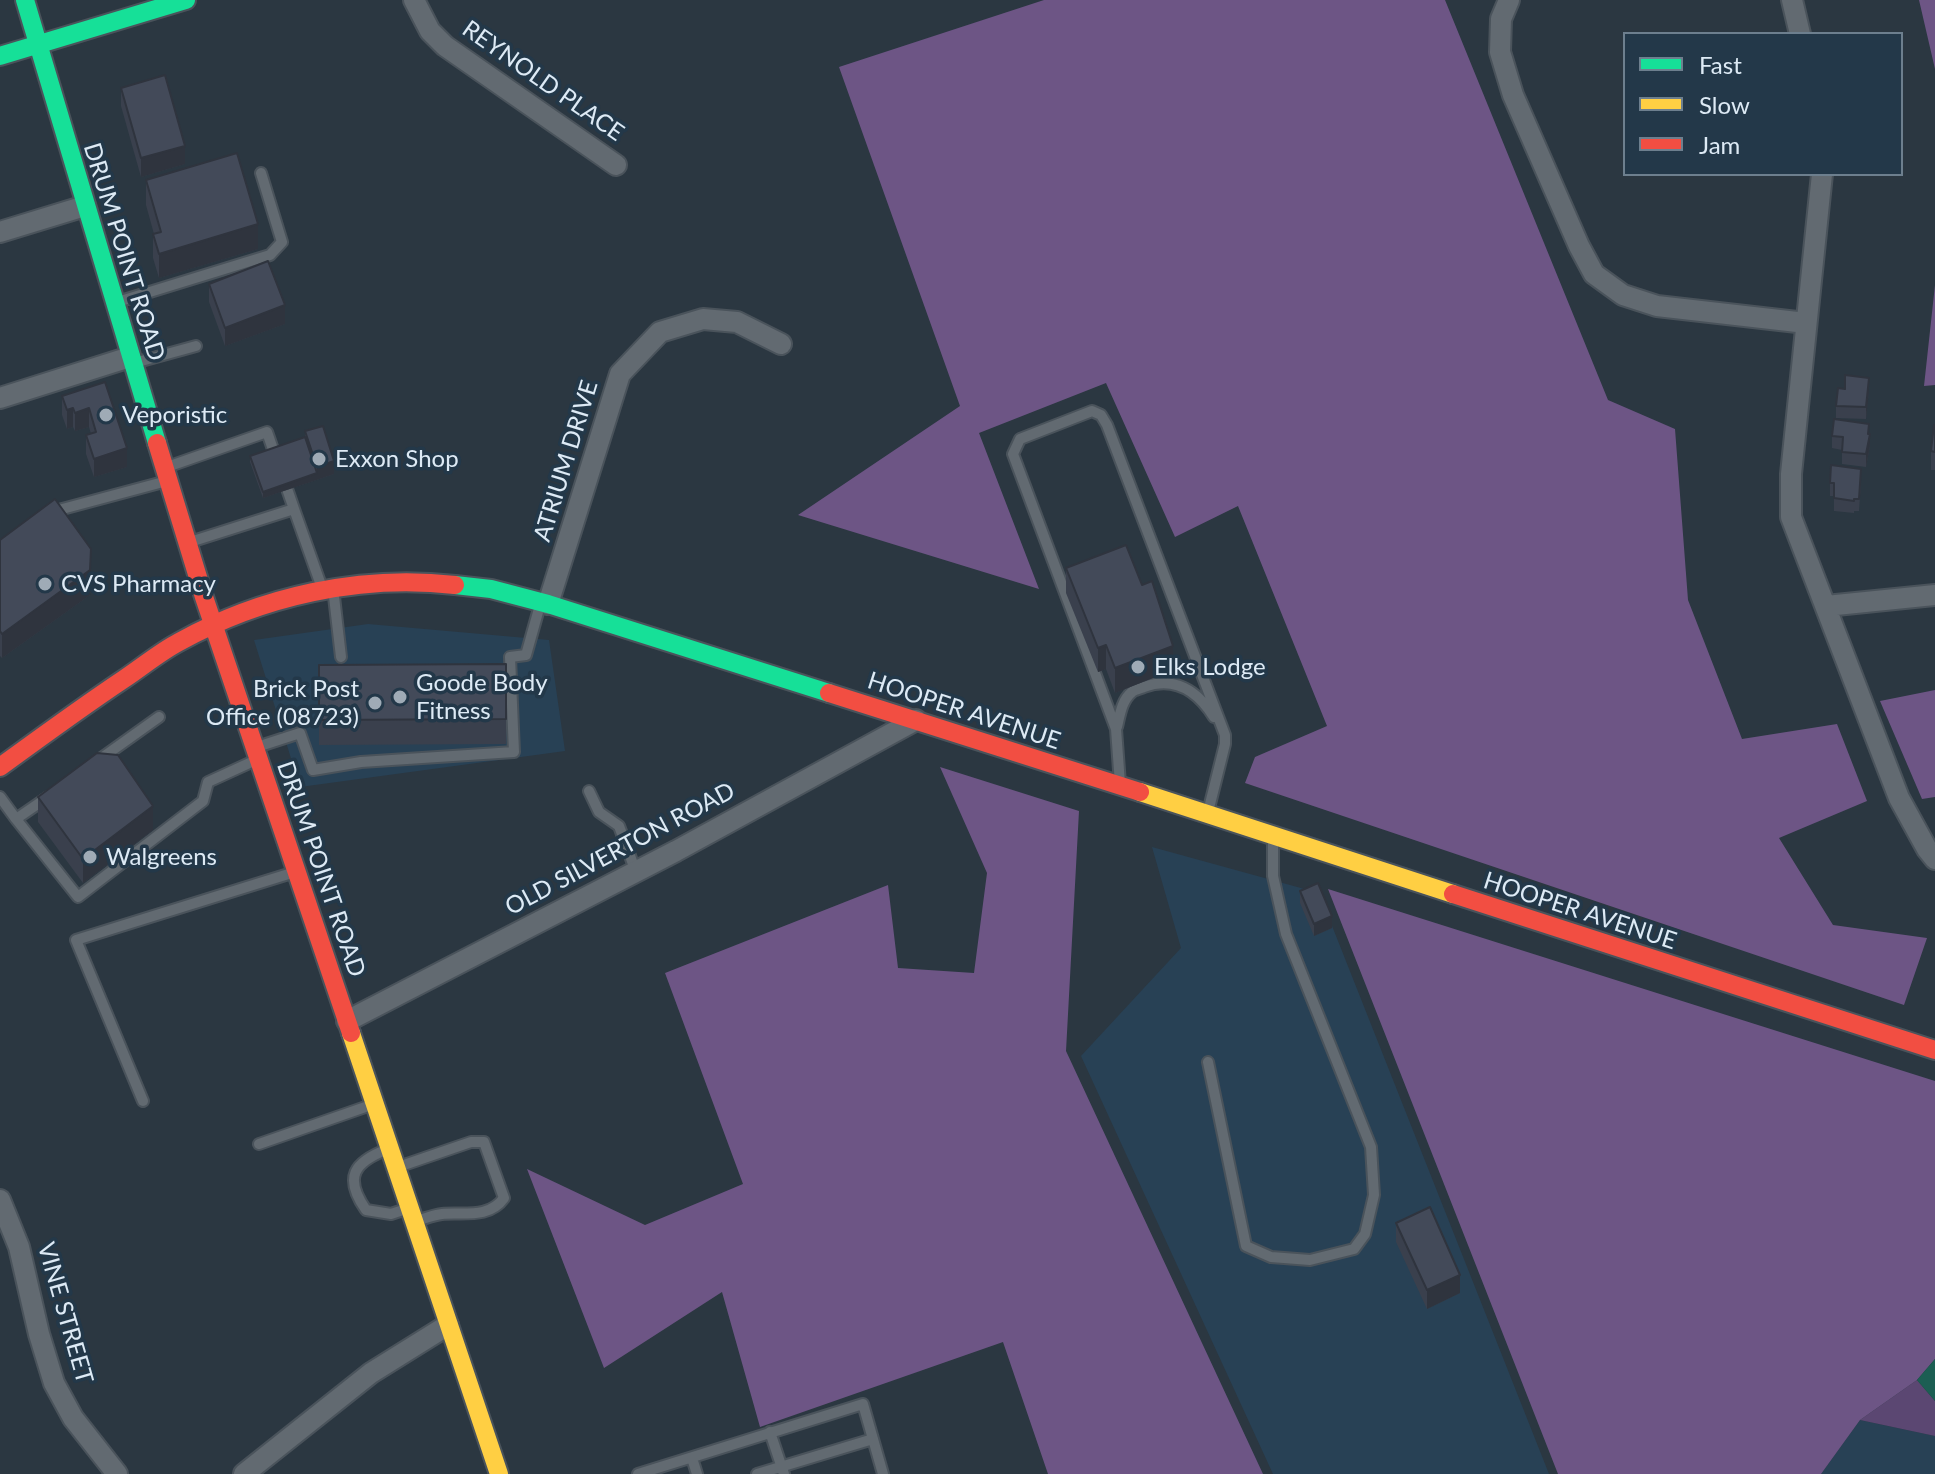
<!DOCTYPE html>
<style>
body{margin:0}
#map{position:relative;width:1935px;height:1474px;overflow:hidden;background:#2b3741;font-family:Lato,sans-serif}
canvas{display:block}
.legend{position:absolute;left:1623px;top:32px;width:280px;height:144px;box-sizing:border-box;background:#233849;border:2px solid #6d7f8e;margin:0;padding:10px 14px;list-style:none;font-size:24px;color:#ddeaf5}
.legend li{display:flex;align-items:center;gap:16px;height:40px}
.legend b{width:40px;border:2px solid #6d7f8e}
</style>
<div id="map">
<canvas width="1935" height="1474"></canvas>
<ul class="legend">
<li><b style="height:10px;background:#16e098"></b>Fast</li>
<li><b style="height:10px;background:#ffcf43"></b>Slow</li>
<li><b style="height:10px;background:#f24e42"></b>Jam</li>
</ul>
</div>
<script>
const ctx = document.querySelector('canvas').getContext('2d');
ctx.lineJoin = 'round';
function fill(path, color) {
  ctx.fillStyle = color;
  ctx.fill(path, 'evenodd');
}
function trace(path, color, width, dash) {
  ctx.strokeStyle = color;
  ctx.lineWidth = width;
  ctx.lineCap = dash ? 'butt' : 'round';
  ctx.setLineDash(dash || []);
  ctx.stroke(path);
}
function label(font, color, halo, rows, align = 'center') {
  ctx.font = font + ' Lato,sans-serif';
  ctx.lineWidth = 7;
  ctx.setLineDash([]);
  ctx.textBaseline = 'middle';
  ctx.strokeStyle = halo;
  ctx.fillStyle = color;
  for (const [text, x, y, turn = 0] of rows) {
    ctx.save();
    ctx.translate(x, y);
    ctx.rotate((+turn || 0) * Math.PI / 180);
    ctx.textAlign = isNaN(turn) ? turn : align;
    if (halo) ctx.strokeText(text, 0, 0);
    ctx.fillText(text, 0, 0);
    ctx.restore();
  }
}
const built = new Path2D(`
 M368,624L549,640L565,751L300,787L254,640Z
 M1152,847L1319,893L1549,1474H1273L1081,1056L1181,948Z
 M1860,1420L1935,1436V1474H1821Z`);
const green = new Path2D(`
 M1917,1380L1935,1401V1436L1860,1420Z`);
const forest = new Path2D(`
 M1044,0H1445L1608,400L1675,429L1688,600L1742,739L1837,724L1867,801L1779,838L1833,925L1927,938L1904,1005L1245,783L1255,757L1327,726L1238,506L1175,537L1106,383L979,433L1039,589L798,515L960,406L839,67Z
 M1919,0H1935V69Z
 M1935,285V385L1924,386Z
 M1935,690V797L1922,799L1880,701Z
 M940,767L1079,811L1066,1051L1263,1474H1048L1003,1342L760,1427L722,1292L604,1368L527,1169L645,1225L743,1184L665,973L888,885L898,968L974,973L987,873Z
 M1328,889L1935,1081V1359L1917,1380L1860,1420L1821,1474H1558Z`);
const water = new Path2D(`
 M1935,1359V1401L1917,1380Z`);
const lane = new Path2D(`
 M114,303L270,255L282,242L261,173
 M134,363L196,346
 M167,467L267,432L277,461
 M294,509L322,588
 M51,512L167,481
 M190,542L294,509L284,480
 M333,588L341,657
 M1117,727C1120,714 1122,700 1132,692C1134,690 1142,688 1144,687C1174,676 1197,690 1214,717
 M257,747L300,733L313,770L361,762L514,752L510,657L526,655L540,605
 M96,762L159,717
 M1120,784L1116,729L1013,454L1020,439L1092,411L1101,415L1107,425L1225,735V744L1208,812
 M589,791L599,812L619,826L636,872
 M0,797L16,819L48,797
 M16,819L78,897L203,801L208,782L256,760
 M1208,1062L1246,1246L1271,1257L1310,1260L1354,1249L1365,1234L1374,1195L1371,1147L1286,934L1273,876V837
 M143,1101L76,940L295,872
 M259,1144L374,1104
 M388,1149C354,1162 343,1177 366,1210L391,1214L409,1208
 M398,1167L471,1142H484L504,1198C489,1219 463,1212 442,1214C433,1215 424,1219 415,1221
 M770,1432L784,1474
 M692,1458L697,1474
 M638,1474L863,1404L883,1474
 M757,1474L873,1439`);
const street = new Path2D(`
 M414,0L430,31L445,46L616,165
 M1509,0L1501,19L1500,52L1513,95L1579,246L1594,274L1623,295L1657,306L1806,323
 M1792,0L1800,34
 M1822,174L1791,474V517L1899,798L1927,849L1935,859
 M0,232L85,206
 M0,398L130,357
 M548,604L620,374L660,332L703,319L737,322L781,344
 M1826,606L1935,595
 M347,1021L676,851L916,720
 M0,1200L19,1247L39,1334L54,1383L73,1418L117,1474
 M244,1474L371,1373L448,1325`);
const fast = new Path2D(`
 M25,0L157,443
 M0,56L186,0
 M455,585L491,589L548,604L829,693`);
const slow = new Path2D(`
 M1140,792L1453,894
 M351,1033L499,1474`);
const jam = new Path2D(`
 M157,443L204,597L351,1033
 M829,693L1140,792
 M0,767C41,737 82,707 124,679C142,667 160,652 179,642C262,596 361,574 455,585
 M1453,894L1935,1050`);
const wall = new Path2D(`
 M121,88L185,164L141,177L121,106Z
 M146,180L258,249L159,278L153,258V234H154L146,205Z
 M209,284L285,324L225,346L209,302Z
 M105,382L127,467L94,477L86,454V435L91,434L89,427L75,431L73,427L67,429L62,415V396Z
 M1869,390L1866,419L1836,418V406Z
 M1935,425V470H1931V451Z
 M305,431L334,474L263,498L250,462V456L305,437Z
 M1869,434L1870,446L1866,467L1842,464V450L1832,448V436Z
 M1861,482L1859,511H1854V513L1834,511V496H1830V483Z
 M0,540L91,573L90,595L2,658L0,656Z
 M1066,568L1173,670L1115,693L1106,669L1098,672L1066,593Z
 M506,664V744L319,745V665Z
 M38,797L153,830L83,883L38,822Z
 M1300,891L1332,928L1314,936L1300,903Z
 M1396,1223L1460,1293L1427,1309L1396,1242Z`);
const shadedWall = new Path2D(`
 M185,146V164L141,177V158Z
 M258,224V249L159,278V254Z
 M285,305V324L225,346V328Z
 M1869,378V390L1866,419V407Z
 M73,408V427L67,429V410Z
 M89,408V427L75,431V413Z
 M1870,434V446L1866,467V454Z
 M127,448V467L94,477V459Z
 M334,461V474L263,498V492L317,473V467Z
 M91,549L90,595L2,658V634Z
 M1106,645V669L1098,672V648Z
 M1173,646V670L1115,693V668Z
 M153,806V830L83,883V859Z
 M1332,916V928L1314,936V924Z
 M1460,1275V1293L1427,1309V1290Z`);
const building = new Path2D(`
 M165,75L185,146L141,158L121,88Z
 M237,153L258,224L159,254L153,234L161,232L146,180Z
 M268,261L285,305L225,328L209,284Z
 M1845,375L1869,378L1866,407L1836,406L1838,388L1845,389Z
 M105,382L127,448L94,459L86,435L96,432L89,408L75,413L73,408L67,410L62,396Z
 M1834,419L1869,424L1868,434H1870L1866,454L1842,452L1843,437L1832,436Z
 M1934,425H1935V452L1931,451Z
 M323,426L334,461L317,467L305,431Z
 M305,437L317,473L263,492L250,456Z
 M1831,465L1861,469L1859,499H1854V501L1834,498V483H1830Z
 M55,499L91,549L90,570L2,634L0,631V540Z
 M1126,545L1142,585L1152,581L1173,646L1115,668L1106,645L1098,648L1066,568Z
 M506,664V719L319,720V665Z
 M97,753L118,755L153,806L83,859L38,797Z
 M1318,883L1332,916L1314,924L1300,891Z
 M1430,1207L1460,1275L1427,1290L1396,1223Z`);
const markers = [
 [106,415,8,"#9fabb6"],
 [319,459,8,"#9fabb6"],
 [45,584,8,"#9fabb6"],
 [1138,667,8,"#9fabb6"],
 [400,697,8,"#9fabb6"],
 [375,703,8,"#9fabb6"],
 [90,857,8,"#9fabb6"]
];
const streetNames = [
 ["REYNOLD PLACE",543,81,35],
 ["DRUM POINT ROAD",124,252,73],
 ["ATRIUM DRIVE",566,461,-73],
 ["HOOPER AVENUE",964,711,18],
 ["OLD SILVERTON ROAD",620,849,-28],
 ["DRUM POINT ROAD",321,869,71],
 ["HOOPER AVENUE",1580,911,18],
 ["VINE STREET",65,1313,74]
];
const poiNames = [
 ["Veporistic",122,415],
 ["Exxon Shop",335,459],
 ["CVS Pharmacy",61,584],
 ["Elks Lodge",1154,667],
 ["Goode Body",416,683],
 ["Fitness",416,711],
 ["Brick Post",359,689,"right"],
 ["Office (08723)",359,717,"right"],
 ["Walgreens",106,857]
];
fill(built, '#284155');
fill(green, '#5b4772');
fill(forest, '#6d5585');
fill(water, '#1c5e53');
trace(lane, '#4a535b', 14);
trace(street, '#4a535b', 24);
trace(fast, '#4a535b', 22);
trace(slow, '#4a535b', 22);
trace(jam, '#4a535b', 22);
trace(lane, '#626a71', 10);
trace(street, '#626a71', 20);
trace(fast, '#16e098', 18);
trace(slow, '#ffcf43', 18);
trace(jam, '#f24e42', 18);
fill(wall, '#3a404d');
fill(shadedWall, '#2f343e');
fill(building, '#434a59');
trace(building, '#2f343e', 2);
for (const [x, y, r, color] of markers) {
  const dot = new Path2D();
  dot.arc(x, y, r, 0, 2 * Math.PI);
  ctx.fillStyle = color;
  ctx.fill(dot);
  trace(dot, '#233849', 3);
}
label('24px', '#ddeaf5', '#233849', streetNames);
label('24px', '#ddeaf5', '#233849', poiNames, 'left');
</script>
